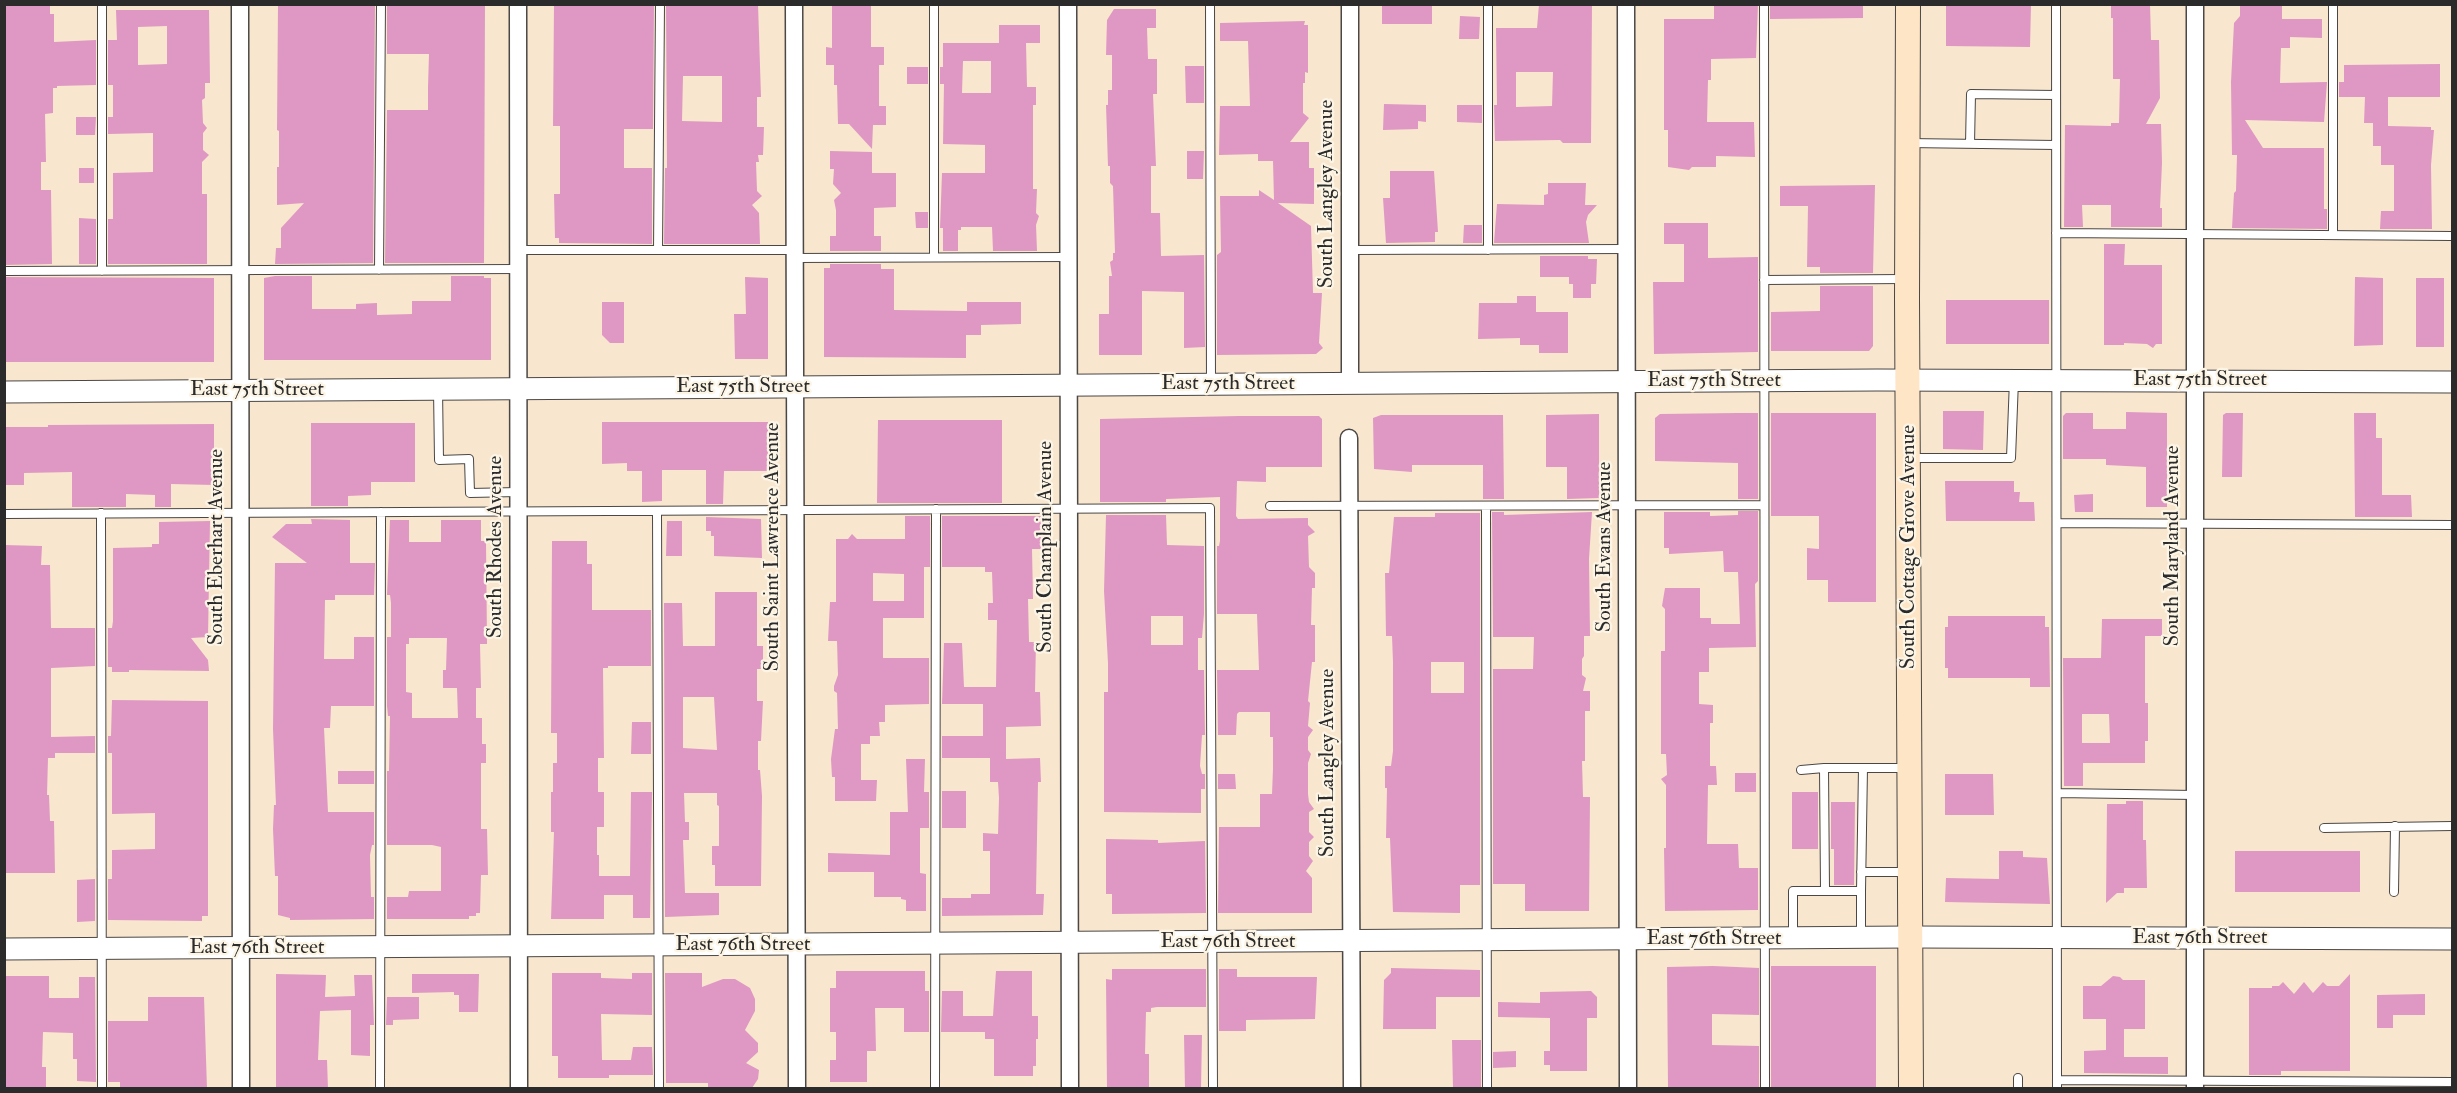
<!DOCTYPE html>
<style>
body{margin:0}
#map{position:relative;width:2457px;height:1093px;overflow:hidden;background:#f8e6cf;font-family:"IM FELL Double Pica",serif}
canvas{display:block}
.frame{position:absolute;inset:0;border:6px solid #2b2b2b;pointer-events:none}
</style>
<div id="map">
<canvas width="2457" height="1093"></canvas>
<div class="frame"></div>
</div>
<script>
const ctx = document.querySelector('canvas').getContext('2d');
ctx.lineJoin = 'round';
function fill(path, color) {
  ctx.fillStyle = color;
  ctx.fill(path, 'evenodd');
}
function trace(path, color, width, dash) {
  ctx.strokeStyle = color;
  ctx.lineWidth = width;
  ctx.lineCap = dash ? 'butt' : 'round';
  ctx.setLineDash(dash || []);
  ctx.stroke(path);
}
function label(font, color, halo, rows, align = 'center') {
  ctx.font = font + ' "IM FELL Double Pica",serif';
  ctx.lineWidth = 4.5;
  ctx.setLineDash([]);
  ctx.textBaseline = 'middle';
  ctx.strokeStyle = halo;
  ctx.fillStyle = color;
  for (const [text, x, y, turn = 0] of rows) {
    ctx.save();
    ctx.translate(x, y);
    ctx.rotate((+turn || 0) * Math.PI / 180);
    ctx.textAlign = isNaN(turn) ? turn : align;
    if (halo) ctx.strokeText(text, 0, 0);
    ctx.fillText(text, 0, 0);
    ctx.restore();
  }
}
const building = new Path2D(`
 M4,4H50V14H54V42L96,40V85L57,86V88H53V113L45,114L46,162H41V190H51L52,264L4,265Z
 M278,4H375L373,263L275,264L276,248H281V228L304,203L277,205V167H279V131L277,130Z
 M387,4H485L484,263H385L387,110H428V87L429,54H387Z
 M554,4H654L653,129H624V168H652V244L559,243V238H555L554,194H560V126H553Z
 M666,4H758L761,97H757V127H764L763,155H758L759,162H756L757,191L762,196L752,205L759,213L760,244H664L665,168H667ZM683,76H722V122L682,121Z
 M832,4L871,6V47H884V65H879V106H886V125H873L872,149L849,124H838L837,85H834V65H826V47L832,48Z
 M1382,4H1432V24H1382Z
 M1539,4H1592L1591,143H1563L1560,140L1495,141L1494,105H1497L1496,28H1537ZM1516,72H1553L1552,106L1516,107Z
 M1714,4H1758L1756,58L1711,59V80H1708L1707,122H1754L1755,157L1716,156V167H1692L1689,170L1668,167V130H1664V19H1714Z
 M1770,4H1863V18L1770,19Z
 M1946,4L2031,5L2030,47L1946,46Z
 M2111,4H2150L2151,40H2159L2160,98L2146,124H2161L2162,163L2160,208H2162V227H2111V205H2082L2083,227H2064L2065,125L2111,126V123H2119L2120,79H2113V18H2111Z
 M2240,4H2282V19H2322V38L2290,37V48H2281L2280,83L2327,82L2324,122L2245,120L2263,148H2324V209H2327V229L2232,228L2234,193L2236,191L2237,155H2232L2231,82L2234,23L2240,16Z
 M1114,9H1156V28H1147L1148,59H1157V94H1153L1156,166H1151V213H1160L1161,256L1204,255L1205,347L1184,348V292L1142,291V355H1099V314H1109V276H1112L1110,262L1113,260V253H1115L1113,186L1110,183V166H1108L1106,105H1108V90H1112V55H1106L1107,20Z
 M116,10H209L210,83H205V98L202,100L203,123L207,128L203,133V150L209,155L202,162V194H207V264H108V219H113V173L153,172V133L108,134V117H113V85H108V40H117ZM167,26V64L138,65V27Z
 M1460,16L1480,17L1479,39H1459Z
 M1305,21L1304,25H1308V73L1305,72V83H1303V113L1309,118L1290,142H1309V168H1314V204L1278,203L1311,226L1313,293H1322L1319,343L1323,348L1316,354L1217,355V255L1221,252L1220,196H1259V190L1274,200L1273,161H1258V154L1219,155L1220,106H1250L1248,41H1220V23Z
 M999,25H1040V43H1026L1027,87H1036V105H1033V189H1037L1036,213L1039,216L1036,225L1037,251H993L992,227H961V230H958V251H943V228H940L942,173H985V145L943,144L944,84H940V67H943V43H999ZM963,61H991V93H962Z
 M2440,64V97H2388V126L2431,127V130H2434L2431,165L2432,229H2380L2381,211H2394V165H2381V146H2373V123H2364L2365,97H2339V82H2344V65Z
 M1185,66H1204V103H1186Z
 M907,67H928V84H907Z
 M1384,104L1426,105V122L1418,121V129L1383,130Z
 M1457,105H1482V123L1457,122Z
 M76,117H96L95,135H76Z
 M830,151L872,152V173H896V207L874,208V236H881V251H830V236H836V210L834,200L841,193L833,184L834,169H830Z
 M1187,151H1204L1203,179H1187Z
 M79,168H94V183H79Z
 M1390,171H1434L1438,232H1435V242L1386,243L1383,198H1390Z
 M1548,183H1586L1585,205H1597L1588,215L1586,222L1589,243H1494L1497,204L1544,205V195L1548,194Z
 M1875,185L1873,273H1820V267H1807L1808,206H1780V186Z
 M915,212H928V228H916Z
 M79,218L96,219V264H79Z
 M1664,223H1708V258L1758,257V352L1654,354L1653,282H1684V244H1664Z
 M1464,225H1482V243H1463Z
 M2104,244H2125L2124,265H2162V344H2156L2153,348L2147,344L2124,343V345H2104Z
 M1540,256H1588V259H1597L1596,284H1591V298H1573V284H1569V277H1540Z
 M830,264H881V269H894V310L967,311V302H1021V324L981,325V335H966V358L824,357V268H830Z
 M275,276H312V309H356V304L377,303V315L412,314V301H451V276H484V278H491V360H264V278Z
 M4,277L214,278V362H4Z
 M745,277L768,278V359H735L734,314H746Z
 M2355,277L2383,278V345L2354,346Z
 M2416,278H2444V347H2416Z
 M1820,286H1873V346L1869,351H1771V312L1820,311Z
 M1517,296H1536V312H1568V353H1539V345H1520V338L1478,339L1479,303H1517Z
 M1946,300H2049V344H1946Z
 M602,302H624V343H610L602,335Z
 M1943,411H1984L1983,450L1943,449Z
 M2126,412L2167,413V507H2146V467L2106,465V459H2063V416L2066,413H2093V429H2126Z
 M1738,413H1758V499H1738V463L1655,461V418L1660,414Z
 M1771,413H1876V602H1828V580H1807V548L1819,549V516H1771Z
 M2226,413H2243L2242,477H2222L2223,415Z
 M2354,413H2376V438H2382V495H2411L2412,517H2355Z
 M1599,414V498L1567,499V467H1546V415Z
 M1381,415H1503L1504,499H1483V465H1412V472L1374,469L1373,418Z
 M1239,416H1319L1322,419V467H1266V482L1237,481L1236,516L1238,519L1308,518V525L1315,532L1308,536L1309,567L1315,573V588H1312L1311,625H1315V662H1312L1308,701L1310,703L1308,726L1313,730L1308,737V750L1311,754L1308,763V794L1309,802L1314,809L1309,812V832L1314,837L1309,842V856L1313,861L1306,871L1312,878V913H1218L1219,827H1260V794H1272L1273,769V737H1270V712H1239L1237,714L1236,735H1218L1217,670H1259L1257,614H1217V546H1219L1220,541V497L1166,499V502H1100V419Z
 M878,420H1002V503H877Z
 M602,422H768V471H724L723,504H706V470H662V501L642,502V471H627V463L602,464Z
 M311,423H415V482H371V495L348,496V506H311Z
 M214,424V485L171,484V507H155V495L126,494V507H72V472L24,473V485H4V427H48V425Z
 M1945,481H2014V492H2020L2019,502H2034L2035,521H1946Z
 M2093,494V512H2075L2074,495Z
 M1738,511H1758V581L1755,584L1756,647L1709,648V672H1699V704L1713,705V723H1710V766H1716L1717,785H1708L1707,844H1738L1739,868H1758V910L1665,911L1664,848H1666V785L1661,779L1667,775L1666,754H1661V651H1665V609L1662,606L1665,588H1700V618H1711V624H1740L1738,572H1724L1723,551L1669,554V548H1664V512H1710V516L1738,515Z
 M1492,512H1504V515L1592,512L1589,559L1590,636H1584V656L1582,659V675L1586,678L1583,691H1590V711H1585V761H1582L1583,797H1590L1589,911H1525V884H1493V669H1533L1534,637H1493Z
 M1435,513H1480V885H1460V913L1393,912L1390,838H1386L1387,788H1385V766H1391L1393,751V662L1392,636H1386L1385,573H1389L1394,517H1435ZM1431,662H1464V693H1431Z
 M1106,515H1166L1167,545L1204,546V614L1202,638H1198V670H1204L1205,735H1202L1200,766L1202,774H1205V789H1201V813L1104,812V692H1108V663L1104,591ZM1151,616H1183V645H1151Z
 M905,516H930V567H924V618H883V658H929V704L885,705V722H879L880,736H870V744H861V780H877L876,801H835V777H832L831,759L835,729H838L837,693L834,691V686L838,675L837,641H828L830,602H836V539H848L852,534L857,539H905ZM873,573L904,574V601H873Z
 M942,516H1053L1038,532L1050,549H1032L1033,599H1028L1029,642H1036L1035,692H1040L1041,726L1006,727V759L1040,758L1041,782H1038L1036,894H1044L1043,915L942,916V898H971V894H990V851H983V833L998,834L999,798L998,782H990V758H942V736H983V704H942L944,643H962L964,687H996L997,620H988V603H993L992,572H985V567H942Z
 M706,517L761,519L762,558L714,556V536H711V531H706Z
 M311,519L350,520V563H375L374,595H335V600H325L324,659H354V637H374V706H331L330,728H324L328,812H374V845H372L370,855L371,897H374V919L290,920V918L278,915V876H275L273,829L274,805H276L273,729L275,563H307L272,537L286,524H312Z
 M390,520H409V542H441V520H481V541H486L487,644H480L481,688H476V718H482V744H486V763H481V829H487L488,875H481L480,913H476V916H469V919H387V897H408L409,891H441V847L432,845H387V771H389L390,716H388L387,706V637H391V603L390,595H387ZM409,638H447L446,670H443V688H457L458,718H412V693L406,692V644H409Z
 M210,521L208,637L191,638L208,660L209,671L129,670V672H112V667H108V628H112L113,621V548L152,547V544H159V522Z
 M667,521H682V556H666Z
 M552,541H587V564H592V610H651V666H608V668H603L604,758H598V792H604V827H597V855H599V876H630L631,792H652L650,918H633V895H604V919H551L554,832H551V792H553V763H557V733H551Z
 M4,545L42,546L41,565H50L51,628H95V666L51,668V737L95,736V753H55V758H48L47,795H49L50,821H54L55,873H4Z
 M715,592H757V646H763V669H757V701H763L761,741H758V770H760L762,796L761,886H715V865H712V846H719V806L717,805V793H684L685,822H689V840H683L685,893H719V915L665,917L664,603H682L683,646H715ZM683,697H714L717,750L683,748Z
 M1948,616H2045V627H2049L2050,687H2030V678H1948V668H1945V627H1948Z
 M2102,619H2162V636H2145V703H2148V741H2145V763H2083V786H2064L2063,658H2101ZM2082,714H2109L2110,743H2082Z
 M112,700L208,701V916H202V921L108,920V879H112V850L155,849V813L112,814V753H108V736H111Z
 M632,722H651V754H631Z
 M906,759H925L924,792H929V828H920V873L926,874V911H906V900L901,899V897H874V872H828V853L890,855V812H908Z
 M338,771H374V784H338Z
 M1735,773H1756V792H1735Z
 M1218,774H1235L1236,789H1218Z
 M1945,774H1993L1994,815H1945Z
 M942,791H966V828H942Z
 M1792,792H1818V849H1792Z
 M2126,801H2143V840H2146L2147,888H2124V893H2117L2106,903L2107,804H2126Z
 M1831,802H1855L1854,885H1834V849H1831Z
 M1106,839L1158,840V843L1205,841L1206,913L1112,914V894H1106Z
 M1999,851H2023V857L2047,858L2050,904L1945,902L1946,878L1999,879Z
 M2235,851H2360V892H2235Z
 M95,879V921L77,922V880Z
 M1713,966L1759,968V1015L1712,1014V1045L1759,1046V1089L1668,1088L1667,967Z
 M1771,966H1876V1089H1771Z
 M1391,968L1480,970V997H1436V1029H1383L1384,980L1391,973Z
 M1112,969H1206V1007H1157L1151,1008V1012H1146L1145,1054H1149V1089H1107L1106,979L1112,980Z
 M1219,969H1237V977H1317L1315,1019L1246,1020V1031H1219Z
 M836,971H925V991H929V1032H904V1008H875L876,1051H867V1082H830V1060H836V1032H830V988H836Z
 M996,971H1032V1016H1038V1039H1036V1066H1033V1076H994V1039H985V1032H941L942,991H963V1016H993Z
 M552,973H601V978L632,979V973H652V1015L601,1014L602,1060H631L633,1047H652L653,1075H609V1078H558V1056H552Z
 M665,973H702V987L723,979H735L750,988L755,999V1011L745,1030L758,1043V1052L746,1063L759,1070L758,1079L752,1088H708V1083H666Z
 M276,974L326,975L325,997L355,996L354,975H372L374,1025H370V1056L351,1055V1010L320,1011L318,1060H327L328,1089H276Z
 M412,974H479L478,1012H459V995H454V992L412,993Z
 M2350,974V1071H2281V1075H2249V988H2272V986H2279L2283,982L2294,994L2304,982L2313,993L2323,982L2327,986H2339Z
 M4,976H49V998H79V977H95L96,1082L77,1081V1059H73V1033L43,1032L42,1067H46V1087H4Z
 M2113,976L2120,977L2123,980H2145V1029H2124V1057H2168V1074L2084,1073V1051L2106,1050V1019H2083V986H2101Z
 M1591,991L1597,997V1018H1587V1071H1550V1065H1544V1051H1550V1018L1498,1017V1002L1540,1003V992Z
 M2425,994V1015H2393V1028H2377V995Z
 M148,997H204L207,1089H120V1082H108V1021H148Z
 M387,997H419V1019L393,1020V1025H386Z
 M1184,1035H1202L1201,1089H1185Z
 M1452,1040H1481V1089H1453Z
 M1516,1051V1067L1493,1068V1052Z
 M2121,1087H2163V1089H2121Z`);
const service = new Path2D(`
 M102,4V271
 M934,4V257
 M1210,4L1211,384
 M1764,4L1765,1088
 M2056,4L2057,1088
 M2333,4V235
 M1908,143L2056,145
 M1970,144L1971,94L2056,95
 M2056,233L2452,236
 M518,250H795
 M658,250L660,4
 M1350,250L1627,249
 M1488,250V4
 M794,258L1068,257
 M379,270L381,4
 M4,271L518,269
 M1764,280L1904,279
 M438,389L439,460L469,459L470,493L518,492
 M1910,458H2011L2014,380
 M1270,506L1764,505
 M1486,506L1487,1088
 M657,511L659,1088
 M101,513L102,1088
 M4,514L1210,508L1213,1088
 M2057,523L2452,525
 M1801,770L1824,768
 M2057,793L2195,795
 M2324,828L2452,826
 M1861,872H1909
 M1825,890L1824,768H1863
 M1861,891L1863,768H1907
 M2394,892L2395,826
 M1793,938V891H1861V937
 M2018,1078V1088
 M2057,1080L2452,1082
 M380,1088L381,512
 M935,1088L936,509`);
const minor = new Path2D(`
 M240,4L241,1088
 M518,4L519,1088
 M794,4L797,1088
 M1068,4L1070,1088
 M1626,4L1628,1088
 M2195,4V1088
 M1350,383V4
 M1349,438L1352,1088`);
const tertiary = new Path2D(`
 M4,392L1877,380L2452,382
 M4,949L1912,937L2452,939`);
const secondary = new Path2D(`
 M1908,4L1907,299L1911,1088`);
const streetNames = [
 ["South Langley Avenue",1327,194,-90],
 ["East 75th Street",2200,380],
 ["East 75th Street",1714,381],
 ["East 75th Street",1228,384],
 ["East 75th Street",743,387],
 ["East 75th Street",257,390],
 ["South Maryland Avenue",2173,546,-90],
 ["South Eberhart Avenue",217,547,-90],
 ["South Rhodes Avenue",496,547,-90],
 ["South Saint Lawrence Avenue",773,547,-90],
 ["South Champlain Avenue",1046,547,-90],
 ["South Evans Avenue",1605,547,-90],
 ["South Cottage Grove Avenue",1909,547,-90],
 ["South Langley Avenue",1328,763,-90],
 ["East 76th Street",2200,938],
 ["East 76th Street",1714,939],
 ["East 76th Street",1228,942],
 ["East 76th Street",743,945],
 ["East 76th Street",257,948]
];
fill(building, '#df98c3');
trace(service, '#4a4744', 10);
trace(minor, '#4a4744', 19);
trace(tertiary, '#4a4744', 23);
trace(secondary, '#4a4744', 26);
trace(service, '#fff', 8);
trace(minor, '#fff', 16);
trace(tertiary, '#fff', 21);
trace(secondary, '#fee5c5', 24);
label('21px', '#2b2b2b', '#fcf5e5', streetNames);
</script>
